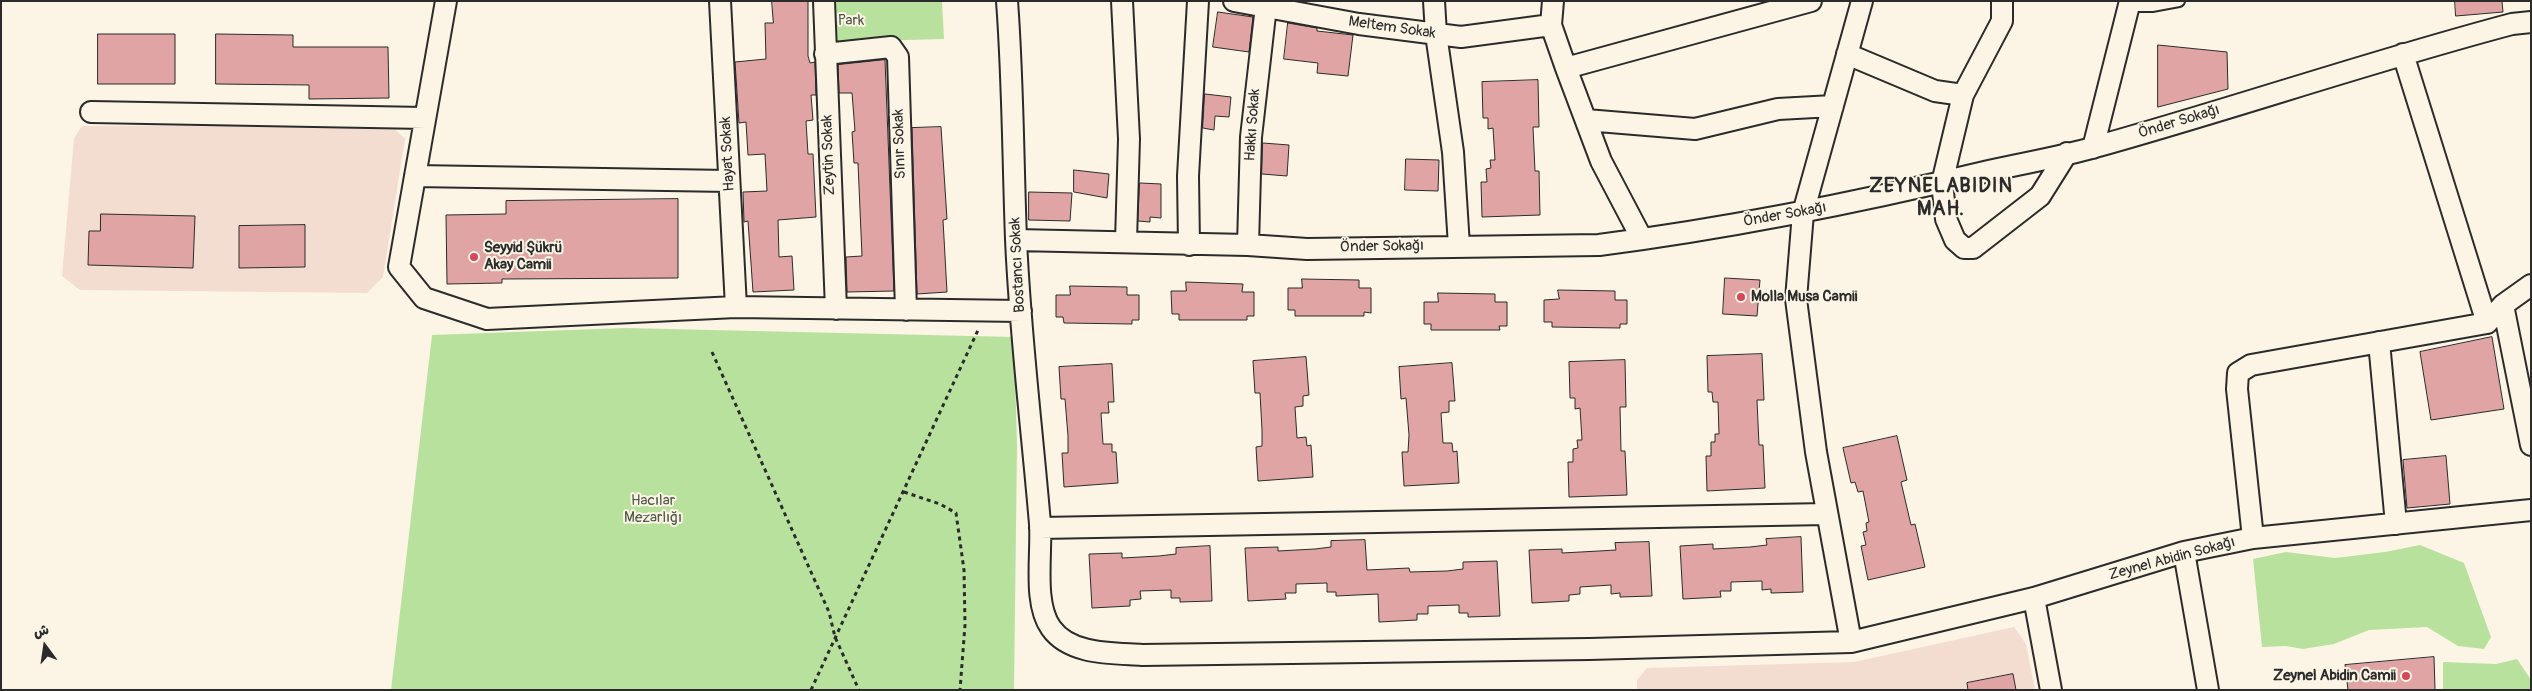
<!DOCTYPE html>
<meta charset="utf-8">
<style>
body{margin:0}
#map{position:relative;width:2532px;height:691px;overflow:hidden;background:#fcf5e5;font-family:Pangolin,"Playpen Sans Arabic",sans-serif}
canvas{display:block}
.frame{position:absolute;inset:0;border:2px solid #2b2b2b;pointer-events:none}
.north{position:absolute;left:20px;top:621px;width:50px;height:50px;-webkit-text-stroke:4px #fcf5e5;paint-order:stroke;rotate:346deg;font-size:14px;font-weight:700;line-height:20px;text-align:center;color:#2b2b2b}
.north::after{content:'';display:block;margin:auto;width:18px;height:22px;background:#2b2b2b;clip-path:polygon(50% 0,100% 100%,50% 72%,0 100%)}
</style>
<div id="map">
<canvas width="2532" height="691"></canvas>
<div class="frame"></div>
<div class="north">ش</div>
</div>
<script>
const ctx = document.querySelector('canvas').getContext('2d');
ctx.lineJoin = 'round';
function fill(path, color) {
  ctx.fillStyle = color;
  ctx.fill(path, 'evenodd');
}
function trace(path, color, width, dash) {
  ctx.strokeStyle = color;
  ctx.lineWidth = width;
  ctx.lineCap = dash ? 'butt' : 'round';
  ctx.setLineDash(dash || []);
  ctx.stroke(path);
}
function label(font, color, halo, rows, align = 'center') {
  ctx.font = font + ' Pangolin,sans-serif';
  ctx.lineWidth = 4;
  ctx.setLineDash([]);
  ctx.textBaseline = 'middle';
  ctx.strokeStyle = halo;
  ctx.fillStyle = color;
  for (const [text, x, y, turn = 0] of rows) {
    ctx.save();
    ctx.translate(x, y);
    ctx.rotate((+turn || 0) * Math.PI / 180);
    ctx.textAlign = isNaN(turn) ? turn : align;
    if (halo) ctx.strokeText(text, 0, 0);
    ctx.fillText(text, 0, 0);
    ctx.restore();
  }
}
const built = new Path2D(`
 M238,125L394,128L405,139L383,277L367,293L80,290L62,276L74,138L82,126Z
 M2014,627L2026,644L2035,690H1637V680L1647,668L1854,662Z`);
const green = new Path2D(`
 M829,1H942L944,39L831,42Z
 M626,328L1014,337L1017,446L1014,690H391L432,335Z
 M2420,545L2464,563L2491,637L2484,649L2458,646L2427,627L2369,630L2334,644L2303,649L2286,646L2262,647L2253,559L2286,552L2335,558L2385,552Z
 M2517,659L2531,680V690H2443V662L2496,664Z`);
const building = new Path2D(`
 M772,1H808V56L810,63L815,62L816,95H811L813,120L806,121L808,154H813L816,217L778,220L779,257L792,256L794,290L753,292L748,221L744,222L743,192L767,191L765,154L748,155L746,122L739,123L735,62L766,59L765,23H773Z
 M2455,1H2502L2503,12L2456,16Z
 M1218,12L1253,17L1249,52L1213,47Z
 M1288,23L1317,28V31L1353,35L1348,76L1317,73L1318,63L1284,59Z
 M98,34H175V84H98Z
 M216,34L293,35V47H388L389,98L309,99V85L216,84Z
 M2158,45L2227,52L2228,89L2158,107Z
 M885,60L894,291L847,292L846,257L862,256L858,163H854L852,132L855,131L852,93H839L838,65Z
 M1538,80L1539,127H1533L1535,171H1539L1540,215L1482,217L1481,182H1487L1486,169L1491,168L1490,160H1495L1493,128L1488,129V118H1483L1482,82Z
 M1205,94L1231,97L1229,117L1215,116L1214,130L1203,128Z
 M941,127L947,219L943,220L947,292L917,294L912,128Z
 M1263,143L1289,145L1287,176L1262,174Z
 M1406,159L1439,160L1438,191L1405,190Z
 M1074,170L1109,174L1107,198L1074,192Z
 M1140,183L1161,184V218L1150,217V222L1138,221Z
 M1029,192L1072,193L1070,221L1029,220Z
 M678,199V278L502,279V283L447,284L446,215L506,214V201Z
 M101,214L195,216L193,268L88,265L89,231H100Z
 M305,225V267L239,268V226Z
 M1725,278L1760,280L1757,316L1723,314Z
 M1302,279L1359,280V288H1371V313L1364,312V316H1295V310H1288V288H1302Z
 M1186,282L1243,284L1242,292H1254V316H1247V320H1179V314H1172L1171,291H1186Z
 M1070,286L1127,287V295H1139V320H1132V324L1064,323L1063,317H1056V295H1070Z
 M1558,290L1615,291V300H1627V324H1620V328L1552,327V322H1544V300L1559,299Z
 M1438,293L1495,294V302H1507V326H1499L1500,330H1431V324H1424V302H1438Z
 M2492,337L2504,409L2431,420L2420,352Z
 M1762,354L1764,400H1757L1759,445H1763L1765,488L1707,491L1706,456H1711V442H1715V434H1719L1718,402H1713L1712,392H1708L1707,356Z
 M1306,357L1309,395L1303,396V406L1295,407L1297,438L1306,437L1307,446L1311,445L1313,477L1258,481L1256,447L1262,446V430L1260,393H1255L1253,361Z
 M1625,360L1626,407H1620L1621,451H1625L1627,495L1569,497L1568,462H1573V449L1578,448L1577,440H1582L1580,408L1575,409V398H1570L1569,362Z
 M1452,363L1455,401H1449V412L1441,413L1443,443H1452L1453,452L1457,451L1459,483L1404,486L1402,452H1408L1409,435L1406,398L1401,399L1399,367Z
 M1112,364L1114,402H1108L1109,413H1101L1103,444H1112V452H1116L1118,483L1064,487L1062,453H1068V436L1065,399H1061L1059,367Z
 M1897,436L1907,480L1901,482L1911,525L1915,524L1925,567L1868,580L1861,546L1866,545L1863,532L1867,531L1866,523L1869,522L1863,491L1858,492L1855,482L1851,483L1843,448Z
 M2446,456L2450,504L2407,508L2403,460Z
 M1801,537L1803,592L1771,593V589L1762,590V581L1731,582V591H1720L1721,597L1683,599L1680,546L1713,544V549L1750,547L1767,545L1766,539Z
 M1365,540L1367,570L1409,568L1410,572L1447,571L1463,569V562L1497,561L1500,616L1468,617V613H1459V605L1428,606V614H1417V620L1379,622L1378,594L1336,596V592H1327V583L1296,584V593H1285L1286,599L1248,601L1245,548L1278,547V551L1315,549L1331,547V541Z
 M1649,542L1652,596L1620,597V593L1611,594V585L1580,587V594L1569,595V601L1532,603L1529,550L1562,549V553L1599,551L1616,550L1615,543Z
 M1210,546L1212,601L1180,602V598H1171V590L1140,591L1141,599L1130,600V606L1092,608L1089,554L1122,553V558L1159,556L1176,554V548Z
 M2434,657L2435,690H2348L2345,665Z
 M2013,674L2016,690H1968L1967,683Z`);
const path = new Path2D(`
 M712,352L829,612L835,637L859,690
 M904,492L940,504L956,513L964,570L965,625L960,690
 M811,690L979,328`);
const service = new Path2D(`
 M2129,6H2152L2179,1`);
const minor = new Path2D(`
 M446,1L399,267L424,298L487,319L736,307L1021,311
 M720,1L736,307
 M824,1L836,309
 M1007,1C1013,80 1013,159 1016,239C1020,334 1032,429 1040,524C1042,555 1033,603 1051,628C1070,655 1112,653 1142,655L1589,649L1851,642L2034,598L2184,552L2253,538L2531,510
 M1122,1L1129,139L1126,241
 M1234,1L1359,24L1461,37L1551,25
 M1434,1L1436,34L1453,152L1459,246
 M1553,1L1551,25L1566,68L1601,161L1642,239
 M2002,1V21L1963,95L1942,183L1946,219L1955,240L1964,248H1973L2040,196L2067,153
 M825,54L891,47L898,57L906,310
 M1847,54L1935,91L1963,95
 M2403,54L2487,323
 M1566,68L1811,1
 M91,112L425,118
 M1586,120L1695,129L1778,109L1833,106
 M2093,148L2130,1
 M415,176L729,181
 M1016,240L1248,245L1307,249L1599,245C1731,228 1860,202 1989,171C2024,163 2061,157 2095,147C2235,108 2372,61 2512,24L2531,22
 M1189,245L1188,176L1198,1
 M1248,245L1251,137L1266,6
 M2503,305L2531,445
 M2379,342L2396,524
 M1040,528L1827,514
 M2253,538L2237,389L2238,373L2251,365L2487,323L2503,305L2531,285
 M2184,552L2208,690
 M2034,598L2051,690
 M1851,642L1816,452L1796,299L1803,213L1862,1`);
const markers = [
 [474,257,5,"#d1495b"],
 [1741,297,5,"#d1495b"],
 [2406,676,5,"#d1495b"]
];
const parkNames = [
 ["Park",851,21],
 ["Hacılar",653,501],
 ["Mezarlığı",653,518]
];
const streetNames = [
 ["Meltem Sokak",1392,28,8],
 ["Önder Sokağı",2179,122,-17],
 ["Hakkı Sokak",1253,125,-86],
 ["Sınır Sokak",900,144,-92],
 ["Hayat Sokak",728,154,-93],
 ["Zeytin Sokak",829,155,-92],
 ["Önder Sokağı",1785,215,-10],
 ["Önder Sokağı",1382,247,-1],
 ["Bostancı Sokak",1018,265,-93],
 ["Zeynel Abidin Sokağı",2172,559,-15]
];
const poiNames = [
 ["Seyyid Şükrü",484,248],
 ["Akay Camii",484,265],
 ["Molla Musa Camii",1751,297],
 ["Zeynel Abidin Camii",2396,676,"right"]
];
const districtNames = [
 ["ZEYNELABIDIN",1941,187],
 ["MAH.",1941,210]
];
fill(built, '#f3ddd1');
fill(green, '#b8e19d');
fill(building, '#dfa4a3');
trace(building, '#2b2b2b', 1);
trace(service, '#2b2b2b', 14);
trace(minor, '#2b2b2b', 24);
trace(path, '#2b2b2b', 3, [4, 4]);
trace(service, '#fcf5e5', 10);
trace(minor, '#fcf5e5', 20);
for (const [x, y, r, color] of markers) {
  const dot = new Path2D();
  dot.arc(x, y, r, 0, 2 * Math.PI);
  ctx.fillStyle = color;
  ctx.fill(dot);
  trace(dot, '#fcf5e5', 2);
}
label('15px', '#4e5848', '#fcf5e5', parkNames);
label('15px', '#2b2b2b', '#fcf5e5', streetNames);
label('bold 15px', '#2b2b2b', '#fcf5e5', poiNames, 'left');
ctx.letterSpacing = '1px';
label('bold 20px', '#2b2b2b', '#fcf5e5', districtNames);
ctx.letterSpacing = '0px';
</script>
